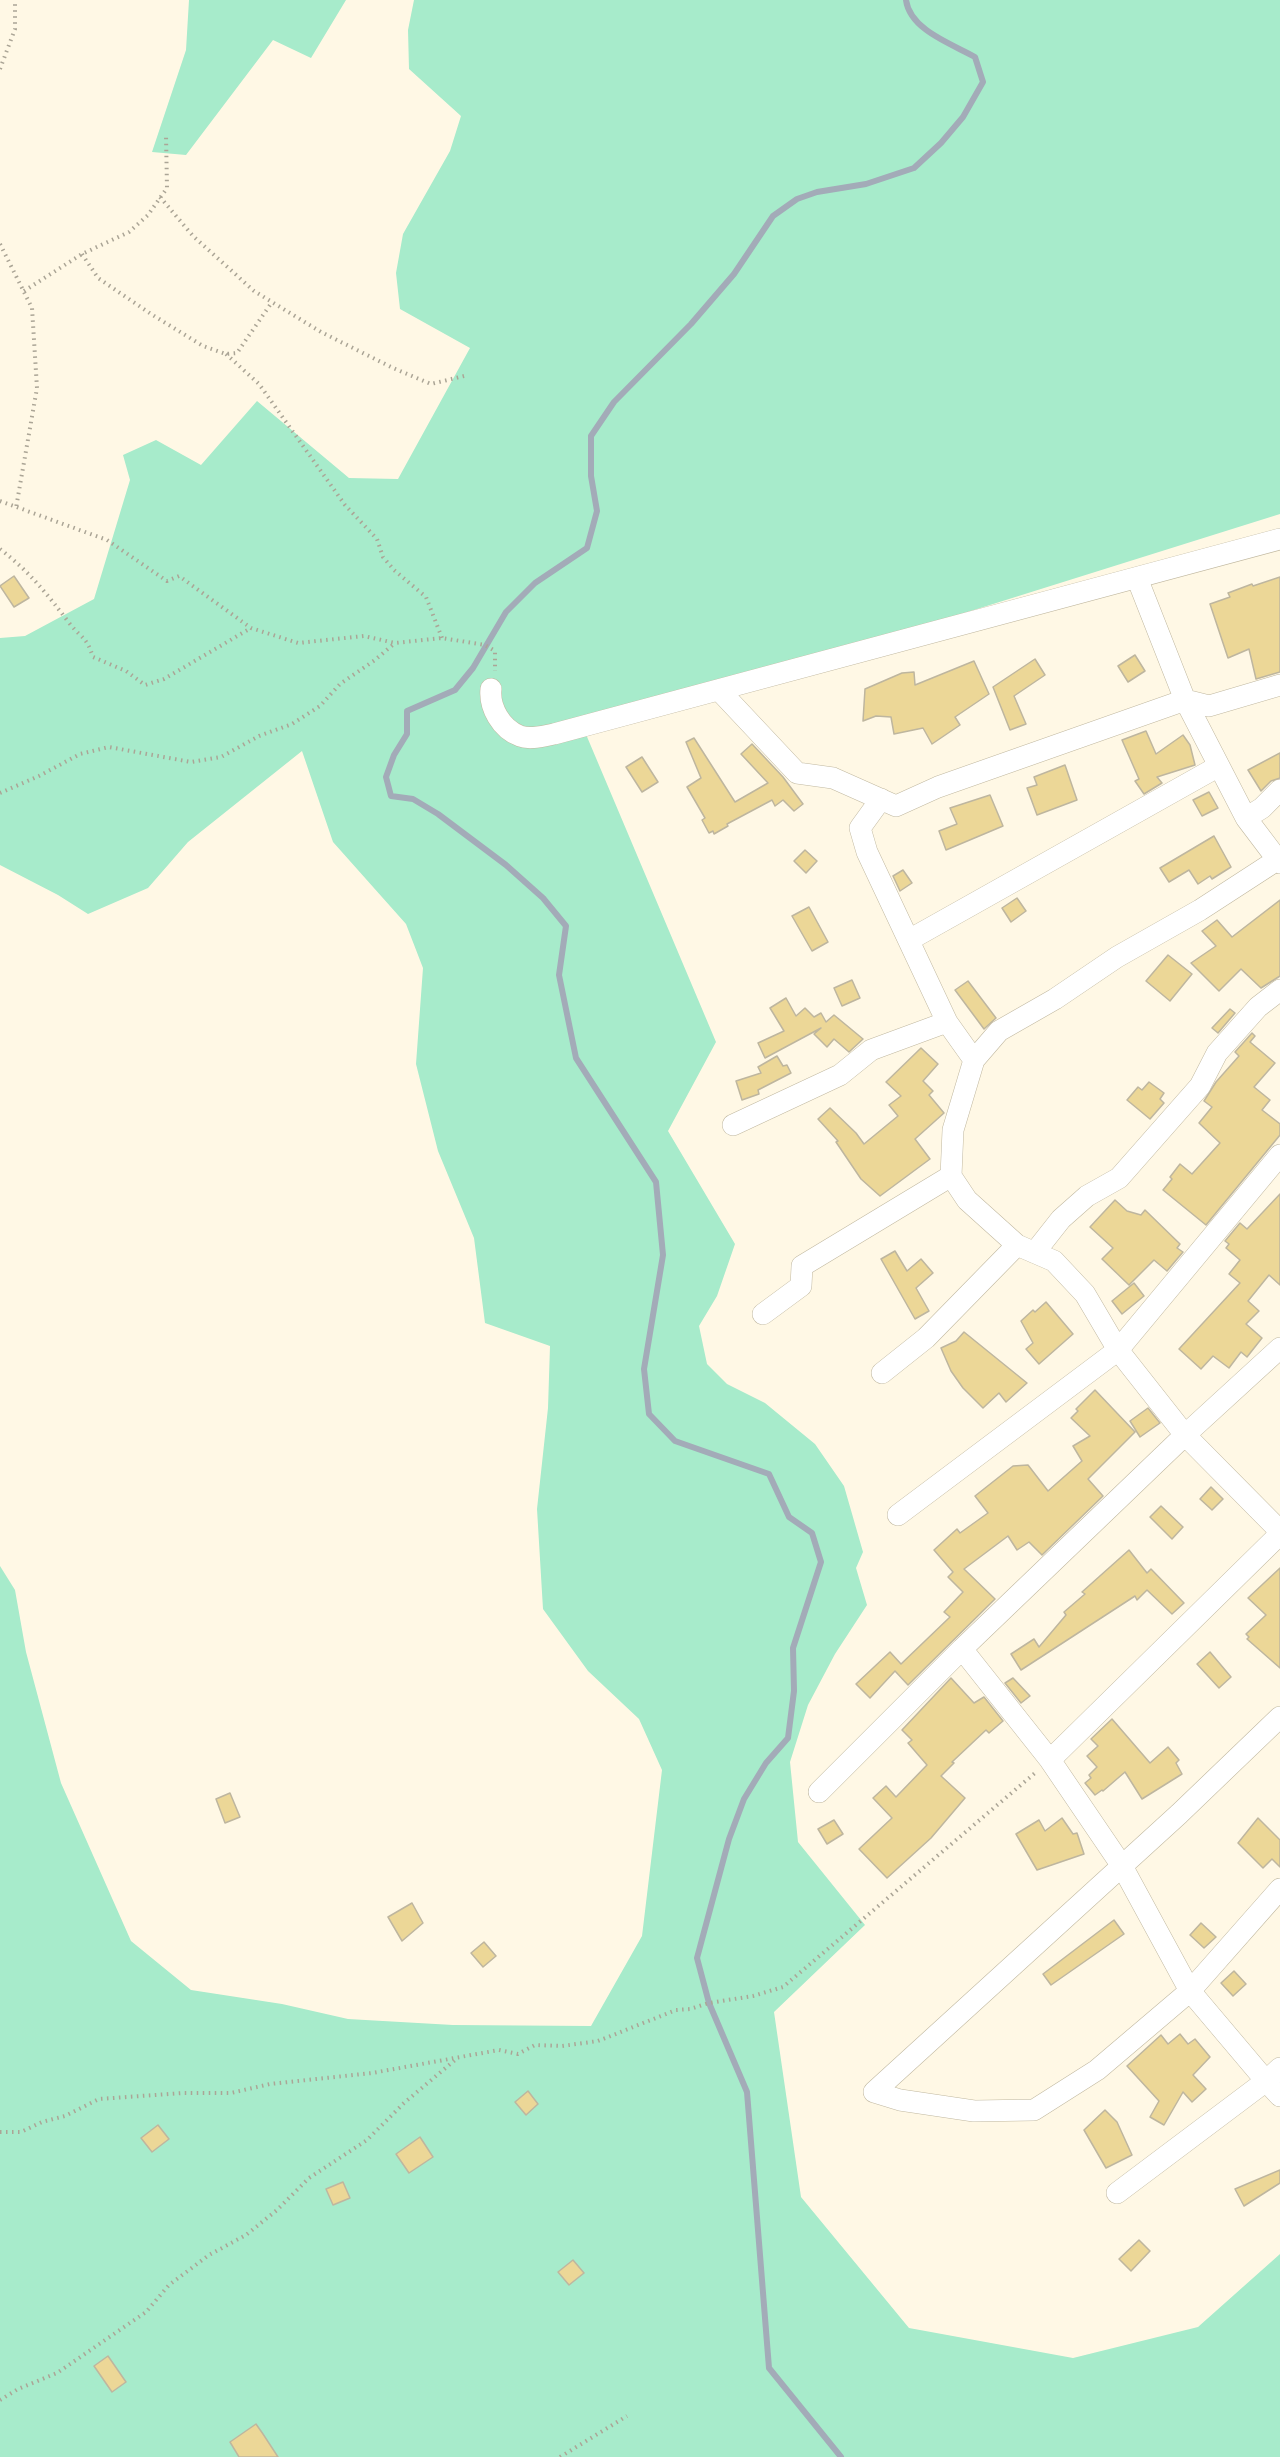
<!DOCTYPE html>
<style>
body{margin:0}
canvas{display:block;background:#fff8e5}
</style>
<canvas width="1280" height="2457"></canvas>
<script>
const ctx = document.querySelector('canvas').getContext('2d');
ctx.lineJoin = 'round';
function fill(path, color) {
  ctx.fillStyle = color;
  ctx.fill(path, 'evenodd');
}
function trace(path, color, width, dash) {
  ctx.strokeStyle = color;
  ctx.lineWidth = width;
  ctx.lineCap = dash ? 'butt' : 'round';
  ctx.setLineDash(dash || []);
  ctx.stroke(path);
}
const green = new Path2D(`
 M189,0H346L311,58L273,40L186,155L152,152L186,50Z
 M414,0H1280V514L585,732L716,1042L668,1131L735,1244L717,1296L699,1326L707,1364L727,1384L765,1403L815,1444L844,1486L863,1552L856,1568L867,1605L835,1654L808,1705L790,1762L798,1842L865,1925L774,2012L801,2197L909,2328L1073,2358L1198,2327L1280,2254V2457H0V1566L15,1590L26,1652L61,1783L131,1941L191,1990L282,2004L348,2019L453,2025L591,2026L642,1936L662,1770L639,1719L588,1671L543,1609L537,1509L548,1408L550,1346L485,1323L474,1238L438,1151L416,1064L423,968L406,924L333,842L302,751L188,842L148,888L88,914L58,895L0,865V638L25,636L94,599L130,480L123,455L156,440L201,465L257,401L349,478L398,479L470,348L400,309L396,273L403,234L450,151L461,116L409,69L408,30Z`);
const stream = new Path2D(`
 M841,2457L769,2368L747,2092L709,2003L697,1958L729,1839L744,1799L766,1763L788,1738L794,1691L793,1648L821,1562L812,1533L789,1517L769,1474L675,1441L649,1414L644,1369L663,1255L656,1182L576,1058L559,975L566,926L543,898L506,865L438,814L413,799L391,796L386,777L394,755L407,734V711L455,690L473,668L506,612L535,583L587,548L597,511L591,476V436L614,402L691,324L734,274L773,216L797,199L817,192L866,184L914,168L941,143L963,117L983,82L975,57C952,44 910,30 906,0`);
const building = new Path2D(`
 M14,576L29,598L14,607L0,586Z
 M1280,577V672L1256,679L1249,649L1228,658L1210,604L1230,597L1228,593L1252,584L1253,586Z
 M1135,655L1145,671L1128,682L1118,666Z
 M1035,659L1045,675L1014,696L1026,724L1010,730L993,687Z
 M974,661L989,694L955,717L960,725L932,744L923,728L894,734L891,717L876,716L863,721L865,689L902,673L914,672L915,685Z
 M1146,731L1156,754L1183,735L1190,745L1195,765L1157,777L1162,783L1144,794L1135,781L1139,779L1122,740Z
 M694,738L735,802L768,783L741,754L752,744L783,777L803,804L794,811L783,800L775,806L772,800L727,824L728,826L714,834L713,831L709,833L702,820L705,818L687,787L701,778L686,742Z
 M1280,753V778L1271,781L1261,791L1248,770Z
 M642,757L658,782L642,792L626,767Z
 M1065,765L1077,800L1037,815L1027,788L1037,785L1034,777Z
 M1209,792L1218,808L1202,816L1193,800Z
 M990,795L1003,826L946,850L939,831L957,824L950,808Z
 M1214,836L1231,867L1212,879L1210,876L1198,884L1189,870L1169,882L1160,868Z
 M805,850L817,861L806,873L794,861Z
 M903,870L912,883L900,891L893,876Z
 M1017,898L1026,911L1011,922L1002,908Z
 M1280,900V976L1261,988L1241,969L1219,991L1191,963L1216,946L1202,931L1217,920L1232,937Z
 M809,907L828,942L812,951L792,916Z
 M1168,955L1192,974L1170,1001L1146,981Z
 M852,980L860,998L842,1006L834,988Z
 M968,981L996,1018L984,1029L955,990Z
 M786,998L796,1016L805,1008L814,1017L821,1013L826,1022L834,1015L863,1039L849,1052L834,1039L827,1047L814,1034L821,1028L765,1058L758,1043L784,1031L770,1008Z
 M1230,1009L1235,1013L1218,1033L1212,1028Z
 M1252,1033L1255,1036L1250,1042L1275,1063L1254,1087L1270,1100L1262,1110L1280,1124V1135L1206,1225L1163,1190L1172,1179L1170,1177L1180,1164L1192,1174L1220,1143L1199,1123L1212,1107L1204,1101L1216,1082L1239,1056L1235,1052Z
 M921,1048L938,1064L923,1081L933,1091L929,1095L944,1113L915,1139L930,1159L880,1196L861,1179L836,1142L838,1141L818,1119L830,1108L856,1133L864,1144L898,1116L889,1105L901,1096L886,1082Z
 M777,1056L783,1066L787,1065L791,1073L758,1090L759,1094L742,1100L736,1081L761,1073L758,1067Z
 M1149,1082L1164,1093L1160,1099L1164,1103L1150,1119L1127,1100L1138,1087L1142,1090Z
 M1280,1194V1285L1269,1275L1248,1301L1259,1311L1246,1324L1262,1338L1247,1357L1241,1352L1229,1368L1213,1356L1201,1369L1179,1349L1240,1283L1229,1274L1240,1260L1226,1248L1229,1244L1225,1241L1240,1223L1247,1229Z
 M1115,1200L1127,1211L1141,1215L1145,1210L1180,1244L1177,1248L1183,1252L1167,1271L1154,1260L1129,1285L1102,1259L1113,1248L1090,1227Z
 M895,1251L907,1271L921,1259L933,1273L916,1288L929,1311L915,1319L881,1259Z
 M1134,1283L1144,1296L1122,1314L1112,1301Z
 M1046,1302L1073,1334L1039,1364L1026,1349L1033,1343L1021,1321L1033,1310L1035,1312Z
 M964,1332L1027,1383L1006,1402L999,1393L983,1408L963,1388L951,1371L941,1348L956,1341Z
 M1095,1390L1135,1432L1088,1479L1103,1496L1042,1555L1029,1542L1017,1550L1008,1536L964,1569L995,1599L908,1685L895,1671L870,1698L856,1684L890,1652L901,1664L950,1617L944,1612L963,1592L948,1577L953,1572L934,1550L957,1529L960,1533L988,1513L975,1496L1013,1466L1028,1465L1048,1491L1082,1461L1073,1446L1090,1436L1071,1418L1078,1411L1076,1409Z
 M1148,1408L1160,1423L1140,1437L1130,1421Z
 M1211,1487L1223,1499L1212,1510L1200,1499Z
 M1161,1506L1183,1527L1172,1539L1150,1517Z
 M1129,1550L1147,1573L1151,1569L1184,1603L1172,1614L1147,1590L1137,1600L1135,1596L1021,1670L1011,1654L1034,1639L1039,1647L1066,1615L1064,1612L1085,1594L1082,1592Z
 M1280,1568V1668L1247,1639L1249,1637L1246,1634L1266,1615L1248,1598Z
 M1210,1652L1231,1677L1219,1688L1197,1664Z
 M951,1678L974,1703L984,1697L1003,1721L989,1733L986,1730L952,1762L954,1763L941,1776L965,1798L931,1838L887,1878L859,1849L892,1818L873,1798L886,1786L896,1797L927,1765L908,1743L912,1740L902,1730Z
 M1013,1678L1030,1696L1021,1703L1005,1683Z
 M1112,1719L1150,1763L1168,1747L1179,1760L1176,1763L1182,1774L1142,1799L1125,1772L1103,1791L1102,1790L1095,1795L1085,1783L1091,1778L1089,1775L1097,1767L1087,1756L1098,1746L1091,1739Z
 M230,1793L240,1817L225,1823L216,1799Z
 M1062,1818L1073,1834L1077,1833L1084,1854L1037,1870L1016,1834L1039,1820L1045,1831Z
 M1258,1818L1280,1840V1867L1272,1859L1263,1868L1238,1843Z
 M834,1820L843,1834L827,1844L818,1829Z
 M412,1903L423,1923L402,1941L388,1917Z
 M1114,1920L1124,1934L1051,1985L1043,1974Z
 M1201,1923L1216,1937L1204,1948L1190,1935Z
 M484,1942L496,1956L483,1967L471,1953Z
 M1234,1971L1246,1984L1233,1996L1221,1983Z
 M1180,2034L1188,2044L1195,2039L1210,2057L1193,2075L1206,2089L1192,2102L1183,2092L1164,2125L1150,2117L1159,2101L1127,2066L1161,2035L1168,2044Z
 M528,2091L538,2104L526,2115L515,2102Z
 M1105,2110L1117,2122L1132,2155L1106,2168L1084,2130Z
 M158,2125L169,2139L152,2152L141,2138Z
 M420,2137L433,2157L409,2173L396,2154Z
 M1280,2170V2183L1244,2206L1235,2189Z
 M343,2182L350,2198L333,2205L326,2189Z
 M1139,2240L1150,2251L1131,2271L1119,2259Z
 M573,2260L584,2273L569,2285L558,2272Z
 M108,2356L126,2382L112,2392L94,2366Z
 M256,2424L263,2434L278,2457H239L230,2442Z`);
const path = new Path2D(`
 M0,69L15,29V0
 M160,197L193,236L254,291L321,332L393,368L431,384L468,375
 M0,244L32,308L37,388L16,508
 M82,254L98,278L151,314L203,346L226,354L237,353L272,302
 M24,291L82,254L129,232L148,215L167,188L166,135
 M226,354L259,384L345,505L377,539L383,557L394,570L426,597L442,638
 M0,501L107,540L167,581L179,576L251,628L298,643L364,636L395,643L442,638L485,645L495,651V671
 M0,549C30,572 47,594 70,624C83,640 86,636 93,657L126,671L145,685L164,679L251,628
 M0,793L39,776L80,754L109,747L191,762L221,757L259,736L292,724L320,706L340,684L375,660L395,643
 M0,2132H21L42,2122L65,2116L99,2099L183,2093H231L270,2084L372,2073L499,2050L518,2054L535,2045L562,2046L598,2041L676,2010L690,2009L709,2003L753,1996L783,1987L1035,1773
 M0,2400L18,2389L57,2373L146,2312L169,2285L209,2255L246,2235L277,2210L309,2178L367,2140L404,2103L455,2060
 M560,2457L627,2416`);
const street = new Path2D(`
 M1137,578L1185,700L1246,818L1280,863
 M491,689C489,707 501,729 520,736C530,740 543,736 554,734L1280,539
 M719,690L797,773L833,778L896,806L938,787L1185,700L1209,706L1280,685
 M881,799L860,828L867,852L947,1022L974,1060L953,1130L951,1176L967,1200L1017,1245L1054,1261L1085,1294L1118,1350L1185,1435L1280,1531
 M1246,818L1262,808L1280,790
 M909,940L1219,766
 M974,1060L999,1031L1055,999L1117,957L1200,910L1277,860
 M733,1125L840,1075L871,1050L947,1022
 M1035,1252L1061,1219L1087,1196L1119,1178L1200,1086L1217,1053L1258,1007L1280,990
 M763,1314L801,1286L802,1266L951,1176
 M1280,1348L1185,1435L962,1649L1050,1760L1122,1866L1190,1991L1266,2081L1280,2068
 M882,1373L926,1338L1017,1245
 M898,1515L1118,1350L1280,1155
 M1050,1760L1280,1534
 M819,1792L962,1649
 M874,2092L1179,1814L1280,1717
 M874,2092L900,2100L974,2111L1034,2110L1097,2070L1190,1991L1280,1889
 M1117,2193L1266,2081L1280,2096`);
fill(green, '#a7ebcb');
trace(stream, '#a3abb8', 6);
fill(building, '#ecd797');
trace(building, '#beb69f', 1.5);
trace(street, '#c0b8a0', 22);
trace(path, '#aba596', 4, [1.5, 4.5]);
trace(street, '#fff', 21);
</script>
